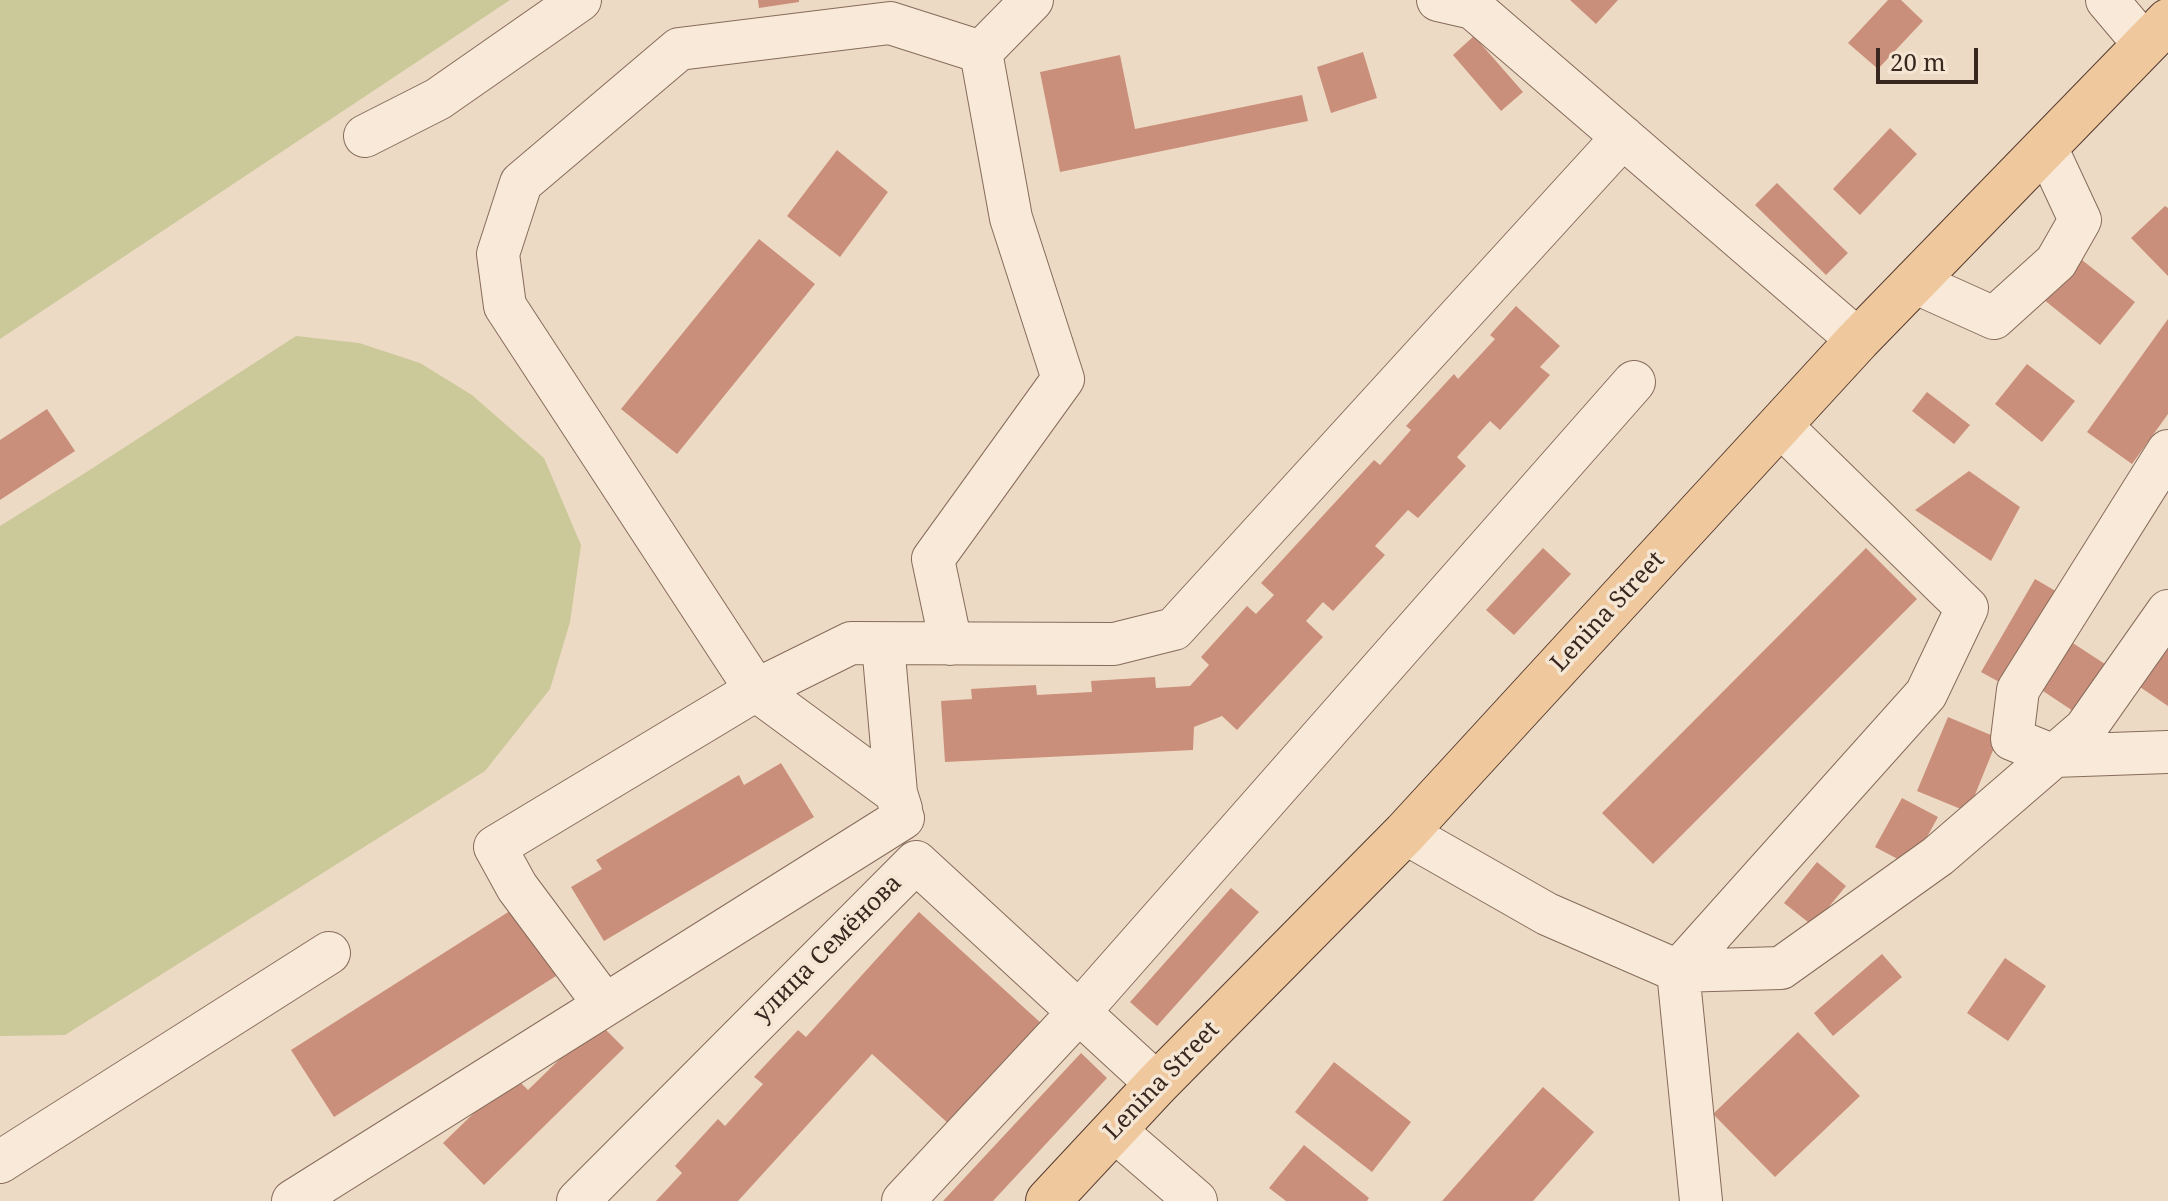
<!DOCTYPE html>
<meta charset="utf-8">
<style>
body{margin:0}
#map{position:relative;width:2168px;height:1201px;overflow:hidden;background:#eddac4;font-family:"Noto Serif",serif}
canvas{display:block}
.scale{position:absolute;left:1876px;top:48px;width:102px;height:36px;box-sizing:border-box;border:4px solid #38271f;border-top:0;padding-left:10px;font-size:24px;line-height:28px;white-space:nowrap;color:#38271f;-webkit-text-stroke:6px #f5e6d4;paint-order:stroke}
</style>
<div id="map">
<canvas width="2168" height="1201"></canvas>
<div class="scale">20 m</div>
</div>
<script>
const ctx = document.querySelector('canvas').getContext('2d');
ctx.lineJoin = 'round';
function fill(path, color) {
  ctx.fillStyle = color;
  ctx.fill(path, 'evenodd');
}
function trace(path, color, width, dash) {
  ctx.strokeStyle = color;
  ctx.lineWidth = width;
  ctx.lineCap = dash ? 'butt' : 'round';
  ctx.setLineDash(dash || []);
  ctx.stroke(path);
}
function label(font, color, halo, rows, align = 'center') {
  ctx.font = font + ' "Noto Serif",serif';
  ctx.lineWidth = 7;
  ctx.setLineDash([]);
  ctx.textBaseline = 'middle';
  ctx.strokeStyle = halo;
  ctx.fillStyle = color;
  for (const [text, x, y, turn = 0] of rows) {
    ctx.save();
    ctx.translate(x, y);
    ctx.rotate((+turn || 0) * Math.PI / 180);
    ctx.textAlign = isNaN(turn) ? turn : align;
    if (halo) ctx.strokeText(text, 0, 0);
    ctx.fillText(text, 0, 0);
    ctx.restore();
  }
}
const green = new Path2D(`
 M0,0H510L0,339Z
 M296,336L359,343L420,363L472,395L544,458L581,545L570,622L550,689L485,771L65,1035L0,1036V526L85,473Z`);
const building = new Path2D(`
 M758,0H799V2L759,8Z
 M1570,0H1618L1596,24Z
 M1888,0H1901L1923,21L1878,69L1848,43Z
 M1474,36L1523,92L1501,111L1453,55Z
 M1363,52L1377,98L1331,113L1317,67Z
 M1120,55L1135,129L1302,95L1308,121L1060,172L1040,72Z
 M1890,128L1917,154L1860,215L1833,189Z
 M837,150L888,192L840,257L787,216Z
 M1777,183L1848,253L1826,275L1755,205Z
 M2165,206L2168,208V276L2131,238Z
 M759,239L815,284L677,454L621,409Z
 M2077,256L2135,302L2100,345L2043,299Z
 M1516,306L1560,346L1540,367L1550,375L1500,430L1490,421L1457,457L1466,466L1418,518L1408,510L1375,546L1385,555L1333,611L1323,602L1306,621L1323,637L1237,730L1222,716L1194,727L1193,750L945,762L941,701L972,699L971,689L1036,685L1037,695L1092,692L1091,681L1155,677L1156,688L1190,686L1209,665L1201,657L1247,606L1256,614L1274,595L1261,583L1374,460L1380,465L1411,430L1406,426L1454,374L1458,379L1495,339L1490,335Z
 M2168,319V414L2132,464L2087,432Z
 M2027,364L2075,401L2042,442L1995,404Z
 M1927,392L1970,425L1954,444L1912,411Z
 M47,409L75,451L0,500V440Z
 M1969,471L2020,507L1991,561L1915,510Z
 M1543,548L1571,574L1514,635L1486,610Z
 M1866,548L1917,599L1653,864L1602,813Z
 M2035,579L2066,597L2012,689L1981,672Z
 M2062,636L2108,666L2076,713L2031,683Z
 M2168,646V706L2140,687Z
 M1948,717L1998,738L1968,812L1917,791Z
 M781,763L814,817L604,941L571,887L602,869L596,860L739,775L744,785Z
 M1902,798L1938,817L1911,866L1875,847Z
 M1817,862L1846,886L1813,926L1784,903Z
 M1231,888L1259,912L1157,1026L1130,1002Z
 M513,909L556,976L334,1117L291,1050Z
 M919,912L1042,1024L950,1125L872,1054L738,1201H656L682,1173L675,1166L718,1119L725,1126L763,1084L754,1077L798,1030L806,1037Z
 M1882,954L1902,977L1833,1036L1814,1013Z
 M2005,958L2046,986L2008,1041L1967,1013Z
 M598,1022L624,1048L484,1185L443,1143L513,1075L528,1090Z
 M1798,1032L1860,1096L1775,1177L1713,1114Z
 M1081,1053L1107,1078L993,1201H943Z
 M1334,1062L1411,1122L1372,1172L1295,1112Z
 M1543,1087L1594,1132L1533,1201H1442Z
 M1304,1145L1369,1198L1367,1201H1286L1269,1188Z`);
const minor = new Path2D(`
 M1438,0L1473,8L1858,340
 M2107,0L2145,45
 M365,136L438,99L580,0
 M1914,282L1994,318L2056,262L2080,220L2046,147
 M2168,451L2018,690L2012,739L2054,756L2168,752
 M883,644L896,793L901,809
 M951,644L933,559L1063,379L1011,218L981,52L1032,0
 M896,793L756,690L505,306L498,254L521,183L679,49L890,23L981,52
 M1405,833L1547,914L1678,971L1781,968L1938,856L2085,729L2168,611
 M605,1005L517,887L495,847L756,690L851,643L1114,644L1174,629L1623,137
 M1114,1130L1196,1201
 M0,1162L329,953
 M293,1201L903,818
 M578,1201L916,862L1157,1084
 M903,1201L1079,1012L1634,382
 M1701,1201L1678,971L1926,694L1967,608L1780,425`);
const major = new Path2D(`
 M1048,1201L1157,1084L1405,833L1858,340L2168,21`);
const streetNames = [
 ["Lenina Street",1608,612,-47],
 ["улица Семёнова",828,949,-45],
 ["Lenina Street",1162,1081,-46]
];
fill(green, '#cbc899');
fill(building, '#ca8f7b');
trace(minor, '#876b5b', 44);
trace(major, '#553b2f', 46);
trace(minor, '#f8e9d8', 42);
trace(major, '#efc89d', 44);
label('24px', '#38271f', '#f5e6d4', streetNames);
</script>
